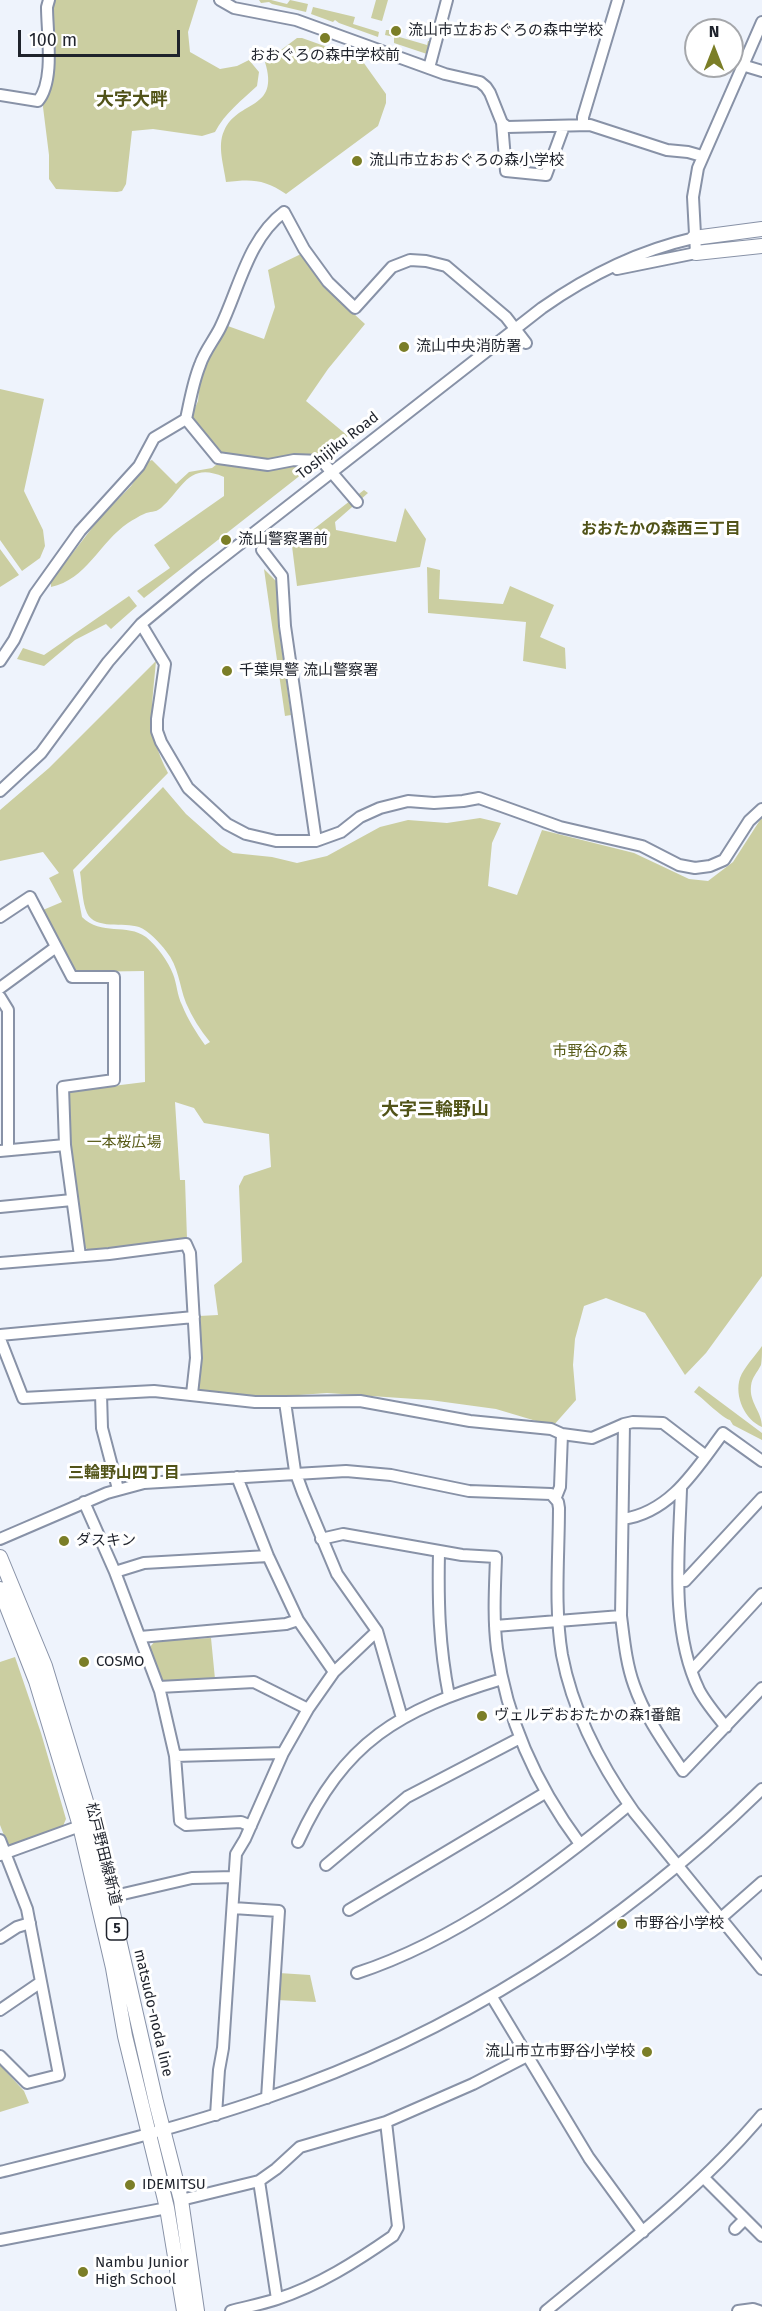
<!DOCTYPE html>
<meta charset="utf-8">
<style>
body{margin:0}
#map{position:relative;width:762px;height:2311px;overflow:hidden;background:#eef3fc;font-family:"Fira Sans",sans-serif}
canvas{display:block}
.north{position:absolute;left:684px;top:18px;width:60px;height:60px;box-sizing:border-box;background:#fff;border:2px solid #a5a7ab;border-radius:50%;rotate:0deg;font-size:16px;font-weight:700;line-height:24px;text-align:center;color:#1f232c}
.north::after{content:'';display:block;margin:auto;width:21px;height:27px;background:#7b7e27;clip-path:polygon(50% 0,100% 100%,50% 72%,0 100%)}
.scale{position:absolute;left:18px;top:30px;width:162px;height:27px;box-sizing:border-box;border:3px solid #1f232c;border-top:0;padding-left:8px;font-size:18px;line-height:21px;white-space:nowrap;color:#1f232c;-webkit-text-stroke:4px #fff;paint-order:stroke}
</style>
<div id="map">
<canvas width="762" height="2311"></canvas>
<div class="north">N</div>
<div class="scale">100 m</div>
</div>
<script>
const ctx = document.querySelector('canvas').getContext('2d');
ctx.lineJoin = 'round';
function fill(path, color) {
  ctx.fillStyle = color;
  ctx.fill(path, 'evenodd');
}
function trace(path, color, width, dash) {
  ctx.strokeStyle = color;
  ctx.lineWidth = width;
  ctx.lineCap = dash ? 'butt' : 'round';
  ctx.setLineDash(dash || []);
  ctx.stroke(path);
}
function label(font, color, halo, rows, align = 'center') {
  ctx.font = font + ' "Fira Sans","Noto Sans JP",sans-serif';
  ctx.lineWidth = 6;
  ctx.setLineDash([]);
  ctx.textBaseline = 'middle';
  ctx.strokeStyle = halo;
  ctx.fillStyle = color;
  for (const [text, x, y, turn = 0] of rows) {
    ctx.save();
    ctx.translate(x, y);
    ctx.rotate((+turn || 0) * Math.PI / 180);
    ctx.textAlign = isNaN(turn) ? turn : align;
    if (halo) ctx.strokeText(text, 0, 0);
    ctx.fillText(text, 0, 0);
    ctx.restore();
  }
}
const green = new Path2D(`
 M52,0H198L188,32L190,52L220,69L237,66L249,60L259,72L257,86C243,99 224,114 215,132L202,136L153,129L132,131L126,184L122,191L117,192L56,189L49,179V155L43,107Z
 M259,0H271L287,4L290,0L308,4L306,12L272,4L269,2L261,3Z
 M376,0H388L382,21L371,18Z
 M313,7L355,17L353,24L379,32L378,37L339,23L335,20L333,22L311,14Z
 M386,30H389V34L427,45L428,41H430L427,54L394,43V37L385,35Z
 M297,38H302L361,59L386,94V103L378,126L286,194C264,179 252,179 226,182C224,166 217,146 224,131C238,99 280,111 265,62Z
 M301,254L329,291L365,324L328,369L306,401L348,436L320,458L269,463L225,458L191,417L198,401L201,370L225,325L264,339L275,307L268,270Z
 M0,389L44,399L24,491L43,530L45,546L40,558L22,571L0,540Z
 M152,460L176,484L189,472L212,468L221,461L316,463L144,598L137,591L170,568L154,545L224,496V477C188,461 183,489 161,508C155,513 150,511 144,514C139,516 133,520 128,523C100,542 86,580 51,587V581L99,519L131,486L147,462Z
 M364,490L368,493L335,522L336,530L396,542L405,508L426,539L420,567L297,586L292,546Z
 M0,549L19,575L0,587Z
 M427,567L440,570L439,599L503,604L510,586L554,605L540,637L565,648L566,669L523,661L526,622L428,613Z
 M264,569L276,581L279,630L291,715L285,716Z
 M129,596L137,606L111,629L106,624L75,640L44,666L17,659L23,648L44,655Z
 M156,661C152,707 146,731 168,773L73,870L82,917C101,936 127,923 146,937C157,946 168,961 173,974C177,984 177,995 182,1005C188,1020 196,1032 205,1045L210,1042C200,1030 192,1017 186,1003C179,985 179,967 166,951C160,943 149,931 139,927C124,922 95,930 87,913C82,902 82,884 80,872L163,787L186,814L221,845L233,853L272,857L297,863L327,856L380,827L408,820L447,823L480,818L501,823L492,843L488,886L517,895L542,830L634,853L689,879L708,881L733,862L762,817V1276L706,1353L685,1375L645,1313L606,1298L584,1306L575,1339L573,1365L576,1400L553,1426L496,1409L430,1400L327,1393L271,1397L200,1391L196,1386L201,1359L199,1316L218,1315L214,1285L242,1262L239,1186L244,1176L271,1167L269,1134L204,1123L194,1108L175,1102L180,1180H185L187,1239L88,1250L84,1246L68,1119V1094L72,1091L145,1082L144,971L80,972L72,969L43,910L62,902L49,878L59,873L43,852L0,861V810L49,768Z
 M762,1346C762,1352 762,1360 761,1365C757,1373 752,1377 751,1386C749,1403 762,1411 762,1427C745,1420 734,1396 740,1378C744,1367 756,1355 762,1346Z
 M699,1386L762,1433V1440L733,1425L730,1420C722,1418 704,1399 694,1392Z
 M211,1638L215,1679L168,1683L162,1679L150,1647L155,1641Z
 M15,1657L41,1733L66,1819L63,1826L12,1845L7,1843L0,1825V1662Z
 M279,1973L310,1975L316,2002L277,2000Z
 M0,2065L24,2091L29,2103L0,2112Z`);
const minor = new Path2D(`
 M220,0L234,8L296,20L445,74L480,82L486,87L490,93L502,123L506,171L546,175L564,126
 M742,65L762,71
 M429,68L447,0
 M0,95L38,101C55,81 47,33 47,7L49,0
 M502,123L507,127L590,125L667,150L688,152L702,156
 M583,125V117L618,0
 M617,269L696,253L693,197L698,168L762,22
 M186,419L218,458L268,465L294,460L322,461L357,502
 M262,550L282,576L285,626L316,841
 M141,624L165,664L157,719V731L161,742L188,788L227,824L246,834L276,841H316L341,832L360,817L380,808L408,801L434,803L463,801L479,798L560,827L642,846L679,865L695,868L710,866L724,860L749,821L762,809
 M0,661L14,640L35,594L80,531L139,466L154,438L186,419C190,401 193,382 200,365C204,352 214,340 220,328C239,289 248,239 284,212L304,249L328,282L355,308L392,267L410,260L426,261L446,266L506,317L526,343
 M0,791L41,753L108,662L141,624L200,575L542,308C589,275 637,251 694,238
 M0,917L30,897L72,977H114V1080L63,1087L65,1145L80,1256
 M0,988L56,947
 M0,997L8,1010V1150
 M0,1151L65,1145
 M0,1207L72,1200
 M0,1263L109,1254L186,1244L190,1253L196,1358L192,1394
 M0,1335L194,1317
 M0,1339L23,1398L154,1391L255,1402H285L295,1471L303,1493L337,1574L377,1631L334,1672L308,1709L283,1753L245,1839L236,1854L223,2048L219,2070L216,2115
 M101,1394L102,1428L118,1489
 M285,1402L360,1401L470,1421L551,1429L562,1434L560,1487L556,1497
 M624,1424L633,1422L663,1423L706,1456
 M237,1477L268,1556L298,1620L334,1672
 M681,1489C679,1553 670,1630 699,1690C706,1703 716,1715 726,1727
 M84,1502L115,1572L160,1691L175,1756L180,1821L186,1825L241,1822L251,1826
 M623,1519C671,1512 696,1469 723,1433L762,1461
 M0,1539L107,1493L144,1483L346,1471L391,1475L469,1491L551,1494L558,1502L559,1508C559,1556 554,1607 562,1655C573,1713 600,1764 634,1812L762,1969
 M321,1539L343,1534L462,1555L496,1557C495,1587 493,1618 497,1649C507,1721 537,1786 580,1844
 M439,1552C438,1603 439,1645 449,1696
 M115,1572L144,1563L268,1556
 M680,1581H685L762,1498
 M621,1616C624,1639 626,1663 634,1685C645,1717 665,1744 683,1771L762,1688
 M495,1626L621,1616L624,1424L592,1438L562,1434
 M377,1631L402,1718
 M140,1637L286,1624L298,1620
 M692,1670L762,1594
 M159,1687L254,1682L308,1709
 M175,1756L283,1753
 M0,1840L27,1909L59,2075L27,2083L0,2056
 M298,1842C344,1741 399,1710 502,1679
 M0,1855L80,1826
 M326,1865L407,1797L520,1738
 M110,1897L192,1878L234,1877
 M233,1908L279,1911L267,2098
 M349,1910L545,1793
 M721,1918L762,1882
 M0,1938L17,1927L30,1923
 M357,1973C455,1941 550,1871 629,1805
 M492,1997L589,2158L643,2232
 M0,2010L41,1982
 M0,2172C89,2150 179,2128 266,2098C453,2035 622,1927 762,1789
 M704,2178L762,2236
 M259,2181L276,2169L300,2147L386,2122L473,2084L527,2056
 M181,2200L259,2181L277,2299
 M735,2229L745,2219
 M0,2240L167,2208
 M231,2311C246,2307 262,2304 277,2299C318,2286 357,2261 393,2236L398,2227L386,2122
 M546,2311C621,2249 699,2190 762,2115
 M738,2311L753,2309L759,2311`);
const major = new Path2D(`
 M694,238L762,229
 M696,253L762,246
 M0,1557L45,1666L92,1821L156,2102L181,2200L197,2311
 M0,1589L36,1681L80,1826L113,1968L125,2036L167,2208L184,2311`);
const markers = [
 [396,31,6,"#7b7e27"],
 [325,38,6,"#7b7e27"],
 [357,161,6,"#7b7e27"],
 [404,347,6,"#7b7e27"],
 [226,540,6,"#7b7e27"],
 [227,671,6,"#7b7e27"],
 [64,1541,6,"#7b7e27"],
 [84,1662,6,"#7b7e27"],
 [482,1716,6,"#7b7e27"],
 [622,1924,6,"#7b7e27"],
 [647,2052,6,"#7b7e27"],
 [130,2185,6,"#7b7e27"],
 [83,2272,6,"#7b7e27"]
];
const shields = [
 [117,1929,21]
];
const shieldNames = [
 ["5",117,1929]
];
const poiNames = [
 ["流山市立おおぐろの森中学校",408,31],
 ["おおぐろの森中学校前",325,56,"center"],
 ["流山市立おおぐろの森小学校",369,161],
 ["流山中央消防署",416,347],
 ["流山警察署前",238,540],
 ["千葉県警 流山警察署",239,671],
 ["ダスキン",76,1541],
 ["COSMO",96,1662],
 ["ヴェルデおおたかの森1番館",494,1716],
 ["市野谷小学校",634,1924],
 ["流山市立市野谷小学校",635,2052,"right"],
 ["IDEMITSU",142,2185],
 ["Nambu Junior",95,2263],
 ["High School",95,2280]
];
const streetNames = [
 ["Toshijiku Road",338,446,-38],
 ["松戸野田線新道",103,1854,76],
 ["matsudo-noda line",153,2013,77]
];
const parkNames = [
 ["市野谷の森",590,1052],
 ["一本桜広場",124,1143]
];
const neighbourhoodNames = [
 ["おおたかの森西三丁目",661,530],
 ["三輪野山四丁目",124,1474]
];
const quarterNames = [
 ["大字大畔",132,100],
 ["大字三輪野山",435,1110]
];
fill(green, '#cbcea1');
trace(minor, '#8892a7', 14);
trace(major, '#8892a7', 16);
trace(minor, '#fff', 10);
trace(major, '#fff', 14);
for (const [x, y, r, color] of markers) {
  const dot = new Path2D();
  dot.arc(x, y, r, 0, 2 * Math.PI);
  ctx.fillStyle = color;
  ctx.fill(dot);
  trace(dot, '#fff', 2);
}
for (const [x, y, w] of shields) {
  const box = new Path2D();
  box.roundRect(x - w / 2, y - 11, w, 22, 4.5);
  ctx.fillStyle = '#fff';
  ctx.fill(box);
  trace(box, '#1f232c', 1.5);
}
label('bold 14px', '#1f232c', null, shieldNames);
label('15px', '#1f232c', '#fff', poiNames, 'left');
label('15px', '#1f232c', '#fff', streetNames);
label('15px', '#585b18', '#fff', parkNames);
label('bold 16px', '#515318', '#fff', neighbourhoodNames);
label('bold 18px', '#515318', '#fff', quarterNames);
</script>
